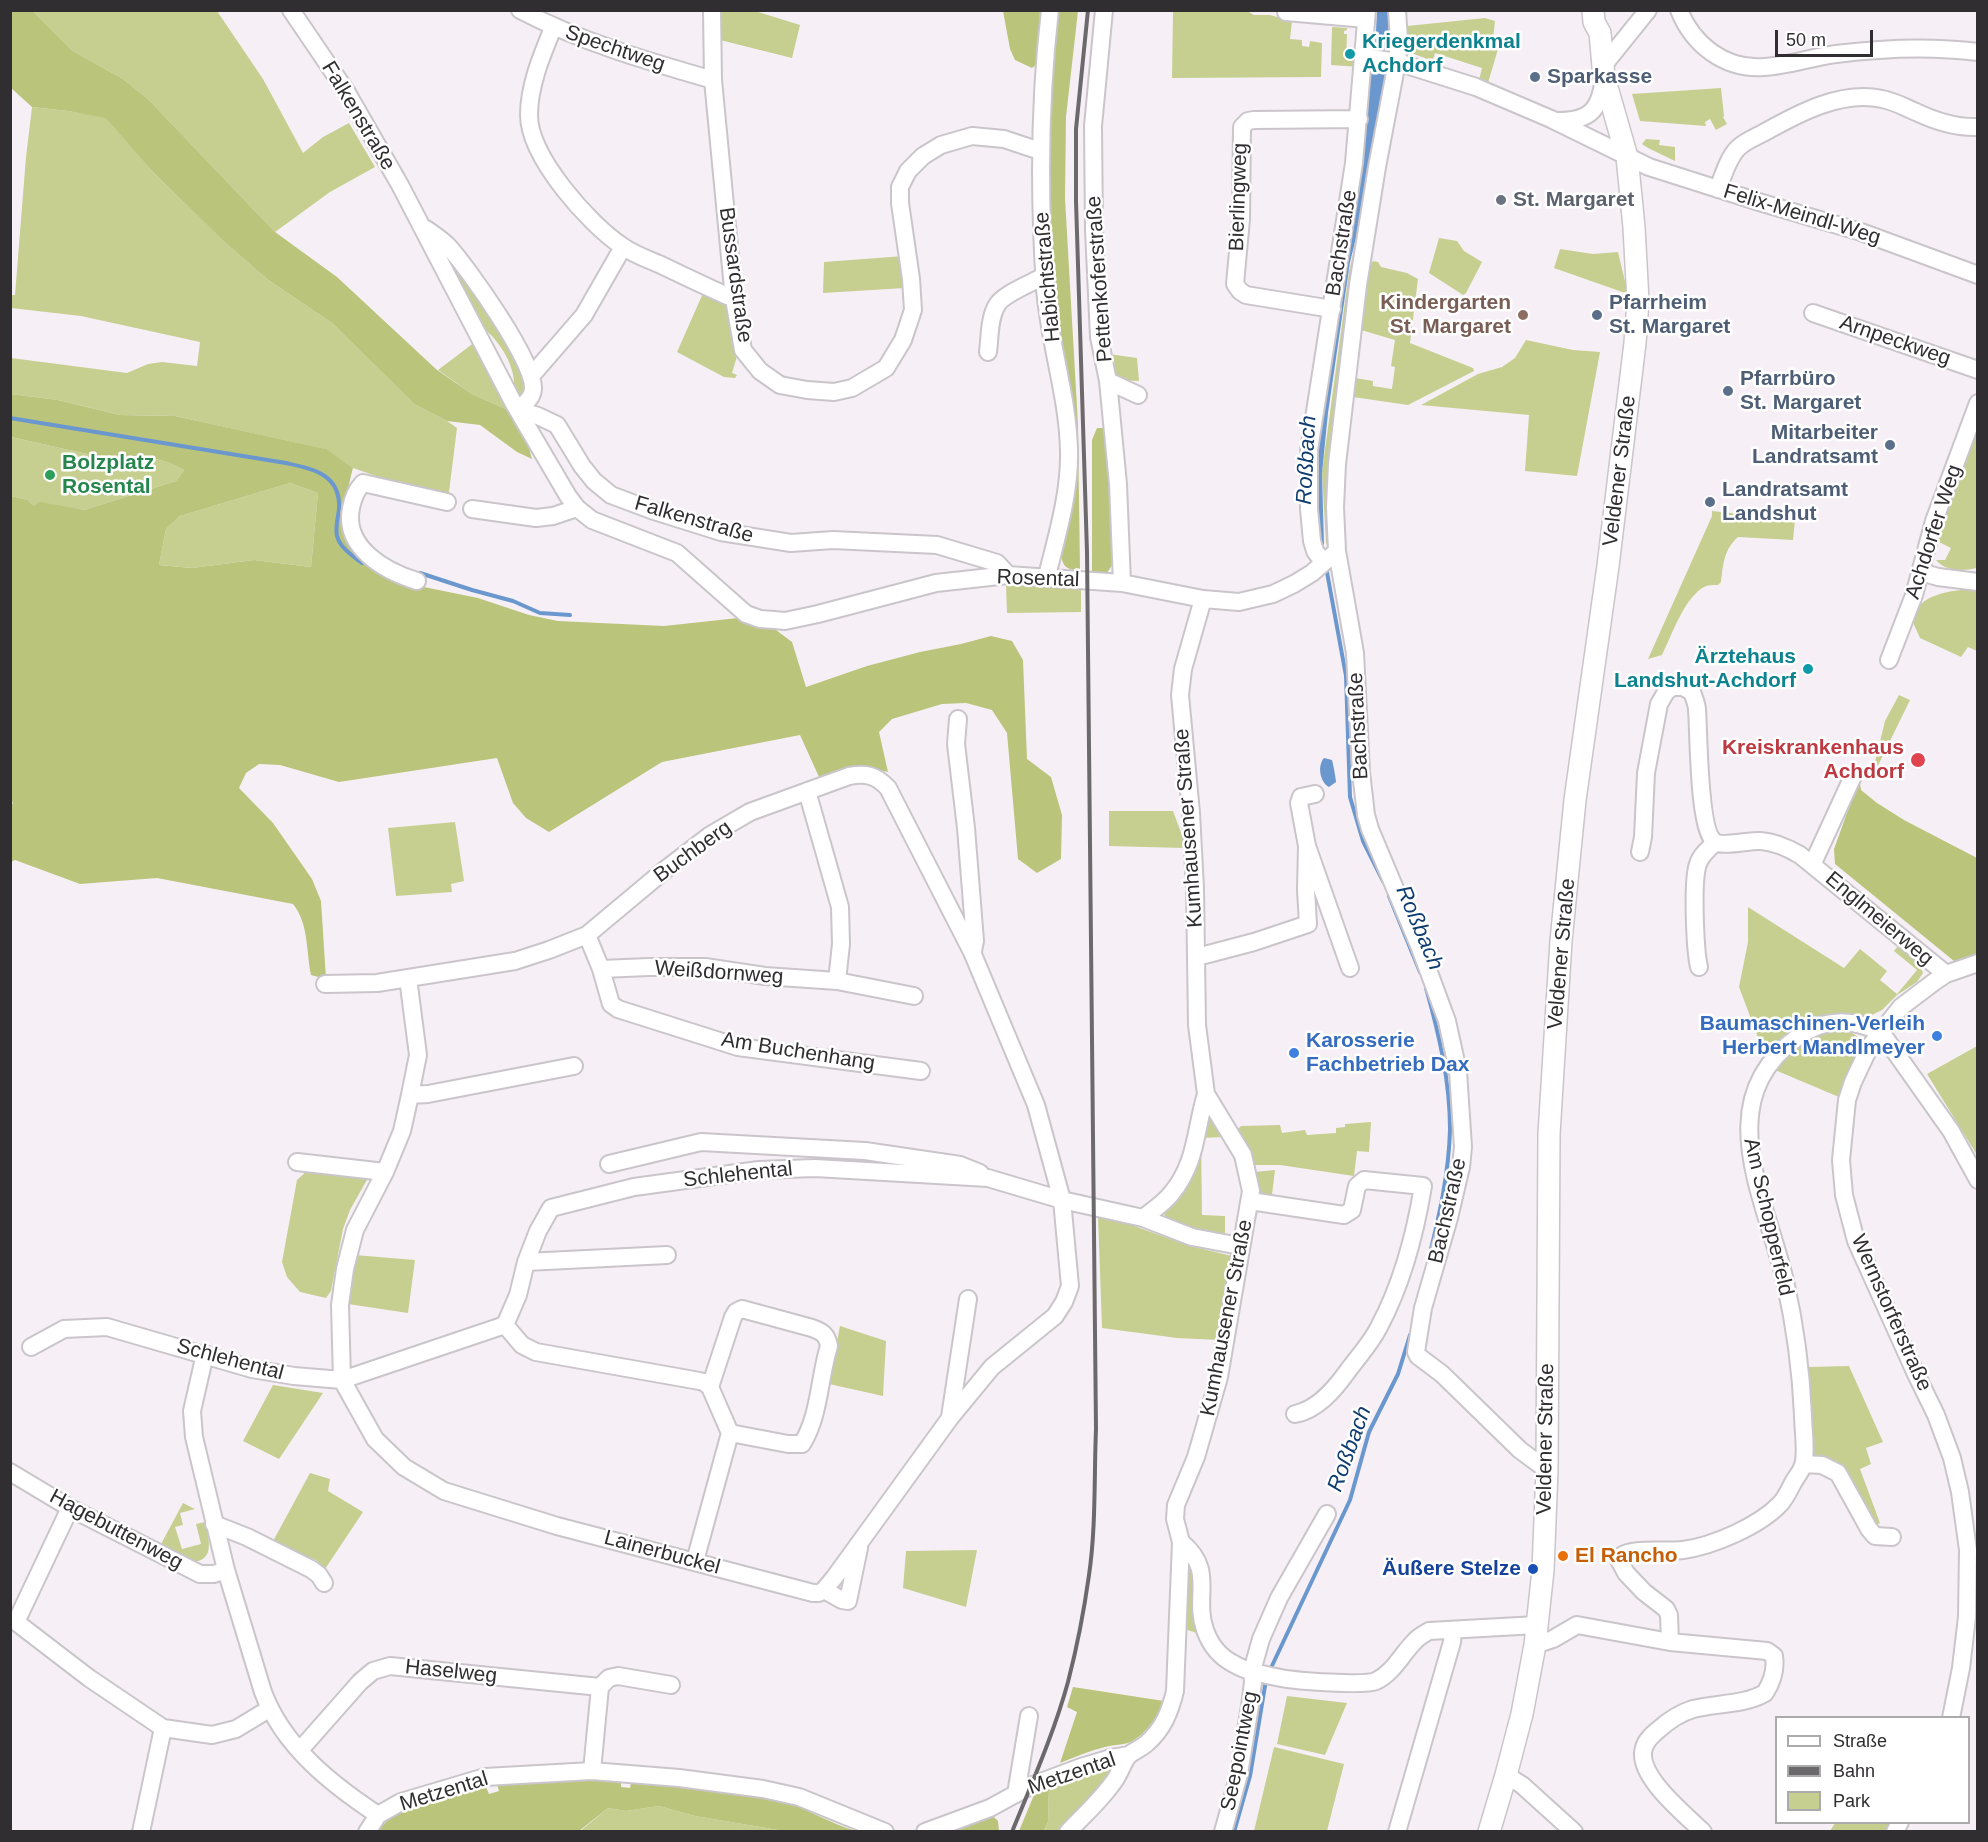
<!DOCTYPE html>
<meta charset="utf-8">
<style>
body{margin:0}
#map{position:relative;width:1988px;height:1842px;overflow:hidden;background:#f6f0f6;font-family:Arial,sans-serif}
canvas{display:block}
.frame{position:absolute;inset:0;border:12px solid #302e30;pointer-events:none}
.legend{position:absolute;left:1775px;top:1716px;width:195px;height:108px;box-sizing:border-box;background:#fff;border:2px solid #acabac;margin:0;padding:8px 10px;list-style:none;font-size:18px;color:#302e30}
.legend li{display:flex;align-items:center;gap:12px;height:30px}
.legend b{width:30px;border:2px solid #acabac}
.scale{position:absolute;left:1775px;top:30px;width:98px;height:27px;box-sizing:border-box;border:3px solid #302e30;border-top:0;padding-left:8px;font-size:18px;line-height:21px;white-space:nowrap;color:#302e30;-webkit-text-stroke:4px #fff;paint-order:stroke}
</style>
<div id="map">
<canvas width="1988" height="1842"></canvas>
<div class="frame"></div>
<ul class="legend">
<li><b style="height:8px;background:#fff"></b>Straße</li>
<li><b style="height:8px;background:#6c696c"></b>Bahn</li>
<li><b style="height:16px;background:#c6cf90"></b>Park</li>
</ul>
<div class="scale">50 m</div>
</div>
<script>
const ctx = document.querySelector('canvas').getContext('2d');
ctx.lineJoin = 'round';
function fill(path, color) {
  ctx.fillStyle = color;
  ctx.fill(path, 'evenodd');
}
function trace(path, color, width, dash) {
  ctx.strokeStyle = color;
  ctx.lineWidth = width;
  ctx.lineCap = dash ? 'butt' : 'round';
  ctx.setLineDash(dash || []);
  ctx.stroke(path);
}
function label(font, color, halo, rows, align = 'center') {
  ctx.font = font + ' Arial,sans-serif';
  ctx.lineWidth = 5;
  ctx.setLineDash([]);
  ctx.textBaseline = 'middle';
  ctx.strokeStyle = halo;
  ctx.fillStyle = color;
  for (const [text, x, y, turn = 0] of rows) {
    ctx.save();
    ctx.translate(x, y);
    ctx.rotate((+turn || 0) * Math.PI / 180);
    ctx.textAlign = isNaN(turn) ? turn : align;
    if (halo) ctx.strokeText(text, 0, 0);
    ctx.fillText(text, 0, 0);
    ctx.restore();
  }
}
const green = new Path2D(`
 M1245,10L1254,15H1270L1292,21L1290,39L1302,40V46L1309,47L1310,41L1322,43L1321,77L1172,78L1173,11Z
 M33,11H217L263,79L303,153L323,137L349,123L375,167L330,192L275,232L148,99L123,79L73,51Z
 M720,11H755L800,25L792,58L720,40Z
 M1485,18L1495,21L1492,48L1498,49L1488,83L1479,80L1482,68L1435,53L1433,61L1414,54L1407,48V26Z
 M1332,27L1347,28V30L1344,31V34H1347L1346,60L1359,61V67L1331,65Z
 M1721,88L1724,116L1723,117L1727,124L1716,130L1710,119L1705,122L1706,126L1640,121L1632,94Z
 M32,107L68,111L106,117L150,169L221,239L267,279L332,323L414,404L447,421L457,428L448,500L382,481L379,477L353,468L325,449L175,416L120,415L58,400L11,394V358L127,373L148,364L162,362L197,366L200,342L81,316L11,308V295H15L26,157Z
 M1646,139L1660,140L1659,145L1675,147V161L1648,148L1642,144Z
 M1361,219L1329,541L1326,544L1322,472L1349,272Z
 M1439,238L1457,241L1464,251L1482,262L1466,293L1463,295L1429,273Z
 M436,244L441,245L521,362L530,386L520,398L514,388C516,367 500,341 483,328Z
 M1560,249L1593,254L1618,252L1628,294L1554,268Z
 M904,256L905,288L823,293L824,262Z
 M1373,261L1378,262L1381,267L1407,273L1418,279L1410,343L1473,368L1474,371L1408,405L1353,397L1355,378L1373,381V386L1392,389L1395,367L1391,366L1395,340L1361,330L1370,265Z
 M704,291L727,303L738,353L732,373L737,375L735,378L724,377L677,352Z
 M1526,340L1573,350L1600,352L1577,476L1525,471L1529,415L1421,405L1478,374L1502,367L1515,358Z
 M475,342L508,410L472,394L438,370Z
 M1109,354L1137,358L1139,381L1116,380Z
 M1977,429V568C1963,571 1946,572 1936,560H1945L1951,548L1937,541Z
 M11,437L96,456L117,455L153,458L170,463L184,470L176,481L84,510L34,506L28,500L11,496Z
 M290,483L318,493L311,567L254,560L192,568L159,565L166,529L180,516Z
 M1712,511L1795,520L1793,540L1738,537C1724,549 1723,565 1721,582L1718,585C1713,585 1708,585 1704,587C1684,598 1672,635 1662,655L1648,659L1712,516Z
 M1006,585L1081,588V612L1007,613Z
 M1973,589L1977,591V651L1968,647L1961,657L1920,638L1911,618C1922,593 1949,591 1973,589Z
 M1899,695L1910,700L1870,782L1885,721Z
 M1109,811H1173L1183,838V848L1109,846Z
 M455,822L464,881L451,884L452,892L396,896L388,828Z
 M1748,907L1844,968L1860,949L1887,971L1880,980L1897,994L1917,970L1894,951L1898,946L1919,963L1923,973L1917,982L1897,995L1882,1010L1870,1016L1825,1017L1808,1020L1765,1056L1739,987L1748,942Z
 M1839,1030C1849,1031 1857,1034 1864,1043L1839,1097L1775,1070L1790,1053L1818,1034Z
 M1977,1046V1155L1927,1074Z
 M1213,1119L1224,1137L1201,1138L1202,1215L1225,1216V1235L1204,1233L1165,1220L1164,1207L1203,1120Z
 M1371,1122L1369,1152L1357,1151L1354,1176L1280,1165H1252L1238,1132V1129L1241,1126L1280,1125L1282,1133L1305,1130L1307,1135L1336,1133V1128L1345,1127V1124Z
 M309,1169L368,1178L350,1210L343,1229L331,1291L326,1298L300,1292L287,1277L282,1262L297,1180Z
 M1275,1170L1272,1195L1280,1196L1279,1201L1260,1195L1257,1187L1259,1186V1182L1256,1181L1254,1172Z
 M1098,1216L1134,1222V1226L1190,1246L1232,1256L1229,1284H1225L1224,1293L1228,1294L1220,1340L1177,1338L1102,1328Z
 M355,1255L415,1260L408,1313L348,1304Z
 M840,1326L886,1341L883,1396L829,1384Z
 M1849,1366L1883,1442L1866,1448L1871,1464L1860,1469L1880,1523L1875,1525L1812,1454L1808,1367Z
 M273,1385L323,1393L279,1459L243,1441Z
 M310,1473L330,1479L328,1491L363,1512L325,1569L316,1560L272,1543Z
 M183,1503L195,1509L180,1513L183,1525L175,1527L182,1549L201,1544L196,1524L205,1522C208,1537 216,1559 194,1562L160,1546Z
 M977,1550L966,1607L903,1588L906,1551Z
 M1187,1562L1192,1564L1202,1635L1185,1629L1188,1585Z
 M1287,1696L1347,1703L1325,1755L1277,1744Z
 M1274,1747L1344,1764L1327,1831H1254Z
 M1105,1763L1116,1765L1087,1805L1059,1831L1044,1832L1048,1822L1049,1788Z
 M659,1806L695,1816L784,1831L579,1832L608,1808L626,1811Z
 M1835,1823V1822L1890,1823L1885,1831H1830Z`);
const forest = new Path2D(`
 M11,11H33L73,51L123,79L148,99L275,232L337,277L437,370L472,394L508,410L524,429L532,459L517,452L480,425L447,421L414,404L332,323L267,279L221,239L150,169L106,118L68,111L32,107L11,88Z
 M1003,11H1040L1037,64L1032,68L1015,60L1010,49Z
 M1059,11H1078L1066,117L1065,198L1078,425L1080,570C1065,571 1061,564 1061,550L1075,433L1055,303L1052,254L1049,173L1051,100Z
 M11,394L58,400L120,415L175,416L326,449L353,468C347,490 343,512 347,534L414,585L478,598L529,615L558,621L664,626L738,618L764,621L792,642L806,687L867,666L920,652L961,644L991,636L1012,641L1023,660L1027,759L1051,777L1062,815L1061,859L1037,873L1018,859L1007,733L992,710L966,703L942,704L892,719L879,732L888,772L862,766L819,777L800,735L662,762L549,832L526,818L513,803L497,758L339,782L280,765L259,764L246,773L239,788L273,823L312,879L321,901L326,979L311,975C306,951 309,924 293,904L157,878L80,884L15,860L11,862L10,806L13,803L11,800V496L28,500L34,506L40,502L84,510L176,481L184,470L170,463L153,458L117,455L96,456L11,437ZM290,483L318,493L311,567L254,560L192,568L159,565L166,529L180,516Z
 M1097,428H1103L1108,431L1112,565L1107,573L1102,575L1092,574V440Z
 M1858,769L1861,790L1877,803L1904,820L1977,858V956L1954,961L1835,864L1834,849L1851,802Z
 M1073,1687L1164,1701C1158,1717 1144,1737 1128,1743C1120,1745 1112,1745 1105,1747C1089,1751 1075,1757 1060,1763L1077,1712L1067,1707Z
 M559,1778L621,1782V1787L630,1788L631,1783C679,1787 738,1787 783,1801C808,1809 831,1824 856,1831H784L695,1816L659,1806L626,1811L608,1808L579,1831L377,1832C398,1802 453,1796 486,1787L489,1794L499,1791L497,1784Z
 M1049,1788L1048,1822L1044,1831H1019L1034,1795Z
 M987,1816H993L998,1821L999,1831L955,1832Z`);
const water = new Path2D(`
 M1377,11H1390L1391,38L1361,219L1350,262L1328,413L1322,473L1324,545L1322,544L1318,529L1316,494L1319,442L1349,215L1375,50Z
 M1324,758L1332,760C1333,763 1336,779 1336,782L1329,787C1320,782 1317,766 1324,758Z`);
const stream = new Path2D(`
 M10,418L286,463C313,469 341,474 339,509C338,518 335,527 337,536C340,548 353,556 362,563
 M1326,567L1346,676L1350,797L1363,841L1383,881
 M420,573L472,590L513,601L540,613L570,615
 M1389,896L1420,972
 M1426,988C1439,1034 1450,1081 1450,1129C1449,1173 1439,1218 1428,1261
 M1270,1670L1350,1500L1369,1432L1398,1374L1410,1335
 M1234,1832L1250,1776L1266,1680`);
const minor = new Path2D(`
 M291,10L346,91L400,185L514,404L568,496L577,508L592,520L677,553L746,614L760,619L774,620L785,621L818,614L936,583L1008,575L1122,583L1203,599L1239,602L1273,594L1294,584L1312,573L1337,551
 M520,10C581,42 647,61 713,80
 M712,10L713,80L734,299L743,350L760,371L780,385L807,390L834,392L852,388L886,368L903,340L913,310L911,279L900,203V187L908,171L923,156L941,145L972,136L1004,139L1040,151
 M1104,10L1093,126L1094,230L1099,337L1108,381L1118,484L1122,583
 M1397,10L1399,40L1397,62L1377,167L1358,285L1337,464L1335,507L1337,551L1355,653L1361,772L1366,815L1370,829L1420,948L1447,1021L1458,1071L1463,1147L1461,1167L1449,1218L1423,1308L1416,1352L1418,1356L1442,1374L1520,1450L1547,1470
 M1679,10C1693,45 1725,70 1764,67C1788,66 1812,57 1836,54C1883,48 1931,46 1978,52
 M1286,12L1366,19
 M553,28C542,55 529,85 529,115C529,157 589,224 622,246C633,254 647,259 659,264C684,276 709,288 734,299
 M1364,57L1397,62L1476,87L1551,119L1649,167L1759,202L1861,232L1978,275
 M1603,66L1648,10
 M1558,121C1590,121 1600,110 1604,78
 M1718,189C1723,176 1728,158 1738,148C1745,141 1756,137 1765,132C1799,113 1842,90 1882,99C1894,101 1904,107 1916,112C1935,121 1956,128 1978,127
 M426,229C433,234 441,239 448,246C468,268 535,362 533,389C532,400 524,403 518,410
 M1332,309L1246,295L1240,291L1235,284L1241,219L1242,127L1248,121L1254,120L1359,119
 M1813,313L1978,370
 M988,352C990,337 989,318 997,305C1003,294 1032,283 1044,276
 M532,375L584,315L623,247
 M1108,381L1138,395
 M518,410L538,416L557,425L582,466L594,481L611,495L651,510L721,532L791,543L833,540L937,545L997,563L1008,575
 M472,509L536,518L553,516L577,508
 M1323,562L1315,551L1312,541L1309,509V450L1354,163L1367,10
 M1921,572L1938,577L1978,582
 M1047,576C1057,535 1070,493 1069,451C1068,396 1049,343 1045,288C1039,196 1039,103 1050,10
 M417,581C384,571 343,547 351,508C353,498 356,490 363,483L447,502
 M1889,660L1914,595L1934,521L1978,403
 M958,719L956,744L966,828L975,941L973,951
 M807,791L840,907L841,944L837,981
 M1315,794L1301,797L1299,803L1307,846L1350,968
 M1640,852L1643,837L1646,773L1659,704L1666,692L1672,687H1683L1692,692C1694,698 1697,704 1697,710C1699,733 1698,831 1715,842C1722,847 1751,840 1761,841C1776,842 1788,848 1800,855L1946,974
 M1813,863L1854,774
 M587,935L601,969L611,1004L618,1009L738,1047L921,1071
 M1197,957L1254,942L1308,924L1306,890L1307,846
 M1699,967C1695,950 1692,880 1698,864C1701,855 1708,849 1715,843
 M601,969L649,967H705L765,976L837,981L914,996
 M325,984L377,983L515,961L549,950L587,935L666,869L709,836L750,812L849,776C866,773 876,775 888,788L972,952L1036,1105L1062,1200L1070,1286L1064,1302L1055,1316L992,1367L950,1418L834,1578L824,1590L819,1593H813L557,1526L444,1491L404,1467L375,1439L342,1380L340,1305L345,1269L355,1230L385,1172L402,1131L410,1095L418,1055L408,978
 M1881,1032L1951,1131L1978,1180
 M410,1095L428,1094L574,1066
 M297,1162L385,1172
 M609,1164L701,1142L865,1151L960,1165L980,1173
 M1250,1201L1344,1215L1352,1210L1357,1186L1364,1180L1423,1186C1415,1235 1403,1282 1379,1327C1371,1343 1358,1357 1347,1372C1334,1390 1317,1410 1295,1414
 M1143,1218C1152,1211 1164,1203 1171,1194C1197,1163 1195,1130 1206,1094
 M526,1262L667,1255
 M505,1325L522,1345L536,1352L694,1380L704,1382L710,1387L730,1433L695,1561
 M31,1347L64,1329L107,1327L252,1369L294,1376L342,1380L505,1325L518,1295L526,1262L538,1231L551,1208L634,1187L759,1170L815,1168L988,1178L1062,1200L1143,1218L1192,1237L1240,1246
 M205,1354L192,1411L194,1437L226,1570L263,1692C283,1746 331,1784 378,1815L401,1802L485,1777L592,1771L679,1778L763,1789L799,1797L885,1832
 M710,1387L733,1317L736,1312L742,1309L812,1328C823,1332 827,1335 829,1346C819,1378 820,1415 802,1444H788L730,1433
 M950,1417L968,1299
 M1804,1464L1822,1465L1838,1473L1869,1529L1875,1536L1892,1537
 M10,1472L70,1508L200,1574H214L226,1570
 M70,1508L16,1622L89,1678L163,1728L212,1735L236,1729L269,1709
 M214,1524L247,1537L311,1569L319,1575L324,1583
 M1181,1542C1216,1571 1193,1595 1205,1630C1210,1644 1220,1657 1234,1664C1247,1672 1266,1675 1281,1678C1297,1681 1364,1686 1376,1681C1393,1673 1402,1654 1414,1642C1418,1637 1424,1634 1429,1631L1537,1625
 M824,1590L842,1600L848,1601L859,1548
 M1670,1642L1767,1651L1774,1656C1776,1669 1772,1682 1765,1693C1744,1705 1717,1703 1693,1709C1680,1713 1668,1721 1658,1730C1652,1735 1646,1740 1644,1748C1635,1775 1686,1815 1703,1832
 M1535,1645L1553,1639L1577,1625L1670,1642L1669,1615L1666,1609L1644,1592L1626,1573L1619,1560L1621,1556C1633,1547 1667,1552 1683,1550C1713,1546 1759,1526 1780,1504C1786,1498 1790,1488 1794,1481C1797,1476 1802,1470 1803,1465C1807,1454 1803,1428 1803,1415C1801,1370 1795,1325 1785,1281C1766,1198 1708,1100 1799,1036C1824,1018 1853,1019 1881,1032
 M600,1687L609,1678L618,1676L671,1685
 M1951,1718L1961,1668L1967,1617L1968,1550L1960,1492L1952,1458L1936,1415L1915,1372L1856,1241L1844,1195L1841,1160L1847,1100L1853,1082L1870,1046L1901,1007L1934,982L1946,974L1978,963
 M300,1750L360,1682L373,1671L390,1666L600,1687L592,1771
 M1506,1775L1522,1785L1574,1832
 M1016,1794L1029,1716
 M141,1832L163,1728
 M367,1832L378,1815
 M925,1832L990,1808L1030,1786L1081,1767L1111,1758L1129,1755
 M1068,1832C1083,1816 1099,1802 1112,1784C1119,1776 1122,1764 1128,1756C1133,1751 1142,1748 1147,1743C1163,1729 1170,1712 1175,1691L1181,1542L1175,1519L1176,1505L1196,1457L1219,1377L1251,1191L1243,1155L1206,1094L1197,1025L1195,888L1191,813L1180,695L1183,669L1203,599
 M1223,1832L1239,1774L1250,1706L1253,1682L1252,1671L1261,1639L1279,1598L1327,1514
 M1397,1832L1452,1642L1453,1631
 M1895,1832L1900,1822`);
const major = new Path2D(`
 M1489,1832L1506,1775L1522,1714L1535,1645L1543,1570L1547,1470L1549,1134L1561,941L1575,800L1608,566L1635,343L1638,301L1634,227L1627,157L1604,77L1600,33L1594,22L1593,10`);
const rail = new Path2D(`
 M1012,1832C1032,1783 1054,1733 1068,1682C1077,1647 1084,1611 1089,1575C1096,1528 1094,1477 1096,1429L1087,552L1076,201V129L1088,10`);
const markers = [
 [1350,54,6,"#0f9aa8"],
 [1535,77,6,"#5c6f8a"],
 [1501,200,6,"#6b7280"],
 [1523,315,6,"#8d6e63"],
 [1597,315,6,"#5c6f8a"],
 [1728,391,6,"#5c6f8a"],
 [1890,445,6,"#5c6f8a"],
 [50,475,6,"#2e9e5b"],
 [1710,502,6,"#5c6f8a"],
 [1808,669,6,"#0f9aa8"],
 [1918,760,8,"#e0444e"],
 [1937,1036,6,"#3f7fe0"],
 [1294,1053,6,"#3f7fe0"],
 [1563,1556,6,"#e8710a"],
 [1533,1569,6,"#1a4fb4"]
];
const cultureNames = [
 ["Kriegerdenkmal",1362,42],
 ["Achdorf",1362,66],
 ["Ärztehaus",1796,657,"right"],
 ["Landshut-Achdorf",1796,681,"right"]
];
const streetNames = [
 ["Spechtweg",615,49,19],
 ["Falkenstraße",358,116,59],
 ["Bierlingweg",1239,197,-88],
 ["Felix-Meindl-Weg",1802,215,17],
 ["Bachstraße",1342,243,-81],
 ["Bussardstraße",735,275,82],
 ["Habichtstraße",1048,277,-95],
 ["Pettenkoferstraße",1100,279,-94],
 ["Arnpeckweg",1895,341,19],
 ["Veldener Straße",1620,471,-83],
 ["Falkenstraße",694,520,16],
 ["Achdorfer Weg",1934,532,-72],
 ["Rosental",1038,579,2],
 ["Bachstraße",1359,726,-93],
 ["Kumhausener Straße",1189,828,-94],
 ["Buchberg",693,852,-36],
 ["Englmeierweg",1879,919,40],
 ["Veldener Straße",1562,954,-85],
 ["Weißdornweg",719,973,4],
 ["Am Buchenhang",798,1052,9],
 ["Schlehental",738,1175,-6],
 ["Bachstraße",1448,1211,-77],
 ["Am Schopperfeld",1768,1217,77],
 ["Wernstorferstraße",1891,1313,66],
 ["Kumhausener Straße",1227,1318,-79],
 ["Schlehental",230,1360,15],
 ["Veldener Straße",1546,1439,-89],
 ["Hagebuttenweg",116,1530,28],
 ["Lainerbuckel",662,1553,15],
 ["Haselweg",451,1672,6],
 ["Seepointweg",1240,1751,-79],
 ["Metzental",1072,1774,-19],
 ["Metzental",444,1792,-17]
];
const serviceNames = [
 ["Sparkasse",1547,77],
 ["Pfarrheim",1609,303],
 ["St. Margaret",1609,327],
 ["Pfarrbüro",1740,379],
 ["St. Margaret",1740,403],
 ["Mitarbeiter",1878,433,"right"],
 ["Landratsamt",1878,457,"right"],
 ["Landratsamt",1722,490],
 ["Landshut",1722,514]
];
const worshipNames = [
 ["St. Margaret",1513,200]
];
const educationNames = [
 ["Kindergarten",1511,303],
 ["St. Margaret",1511,327]
];
const leisureNames = [
 ["Bolzplatz",62,463],
 ["Rosental",62,487]
];
const healthNames = [
 ["Kreiskrankenhaus",1904,748],
 ["Achdorf",1904,772]
];
const shopNames = [
 ["Baumaschinen-Verleih",1925,1024],
 ["Herbert Mandlmeyer",1925,1048],
 ["Karosserie",1306,1041,"left"],
 ["Fachbetrieb Dax",1306,1065,"left"]
];
const foodNames = [
 ["El Rancho",1575,1556]
];
const transitNames = [
 ["Äußere Stelze",1521,1569]
];
const waterNames = [
 ["Roßbach",1307,460,-87],
 ["Roßbach",1419,928,67],
 ["Roßbach",1350,1449,-70]
];
fill(green, '#c6cf90');
fill(forest, '#bbc47b');
fill(water, '#6a97ce');
trace(stream, '#6a97ce', 4);
trace(minor, '#cac5ca', 20);
trace(major, '#cac5ca', 24);
trace(minor, '#fff', 16);
trace(major, '#fff', 21);
trace(rail, '#6c696c', 4);
for (const [x, y, r, color] of markers) {
  const dot = new Path2D();
  dot.arc(x, y, r, 0, 2 * Math.PI);
  ctx.fillStyle = color;
  ctx.fill(dot);
  trace(dot, '#fff', 2);
}
label('bold 21px', '#0d838f', '#fff', cultureNames, 'left');
label('21px', '#302e30', '#fff', streetNames);
label('bold 21px', '#4e5e75', '#fff', serviceNames, 'left');
label('bold 21px', '#5b616d', '#fff', worshipNames, 'left');
label('bold 21px', '#785e54', '#fff', educationNames, 'right');
label('bold 21px', '#27864d', '#fff', leisureNames, 'left');
label('bold 21px', '#be3a42', '#fff', healthNames, 'right');
label('bold 21px', '#366cbe', '#fff', shopNames, 'right');
label('bold 21px', '#c56008', '#fff', foodNames, 'left');
label('bold 21px', '#164399', '#fff', transitNames, 'right');
label('italic 22px', '#0f3d70', '#fff', waterNames);
</script>
